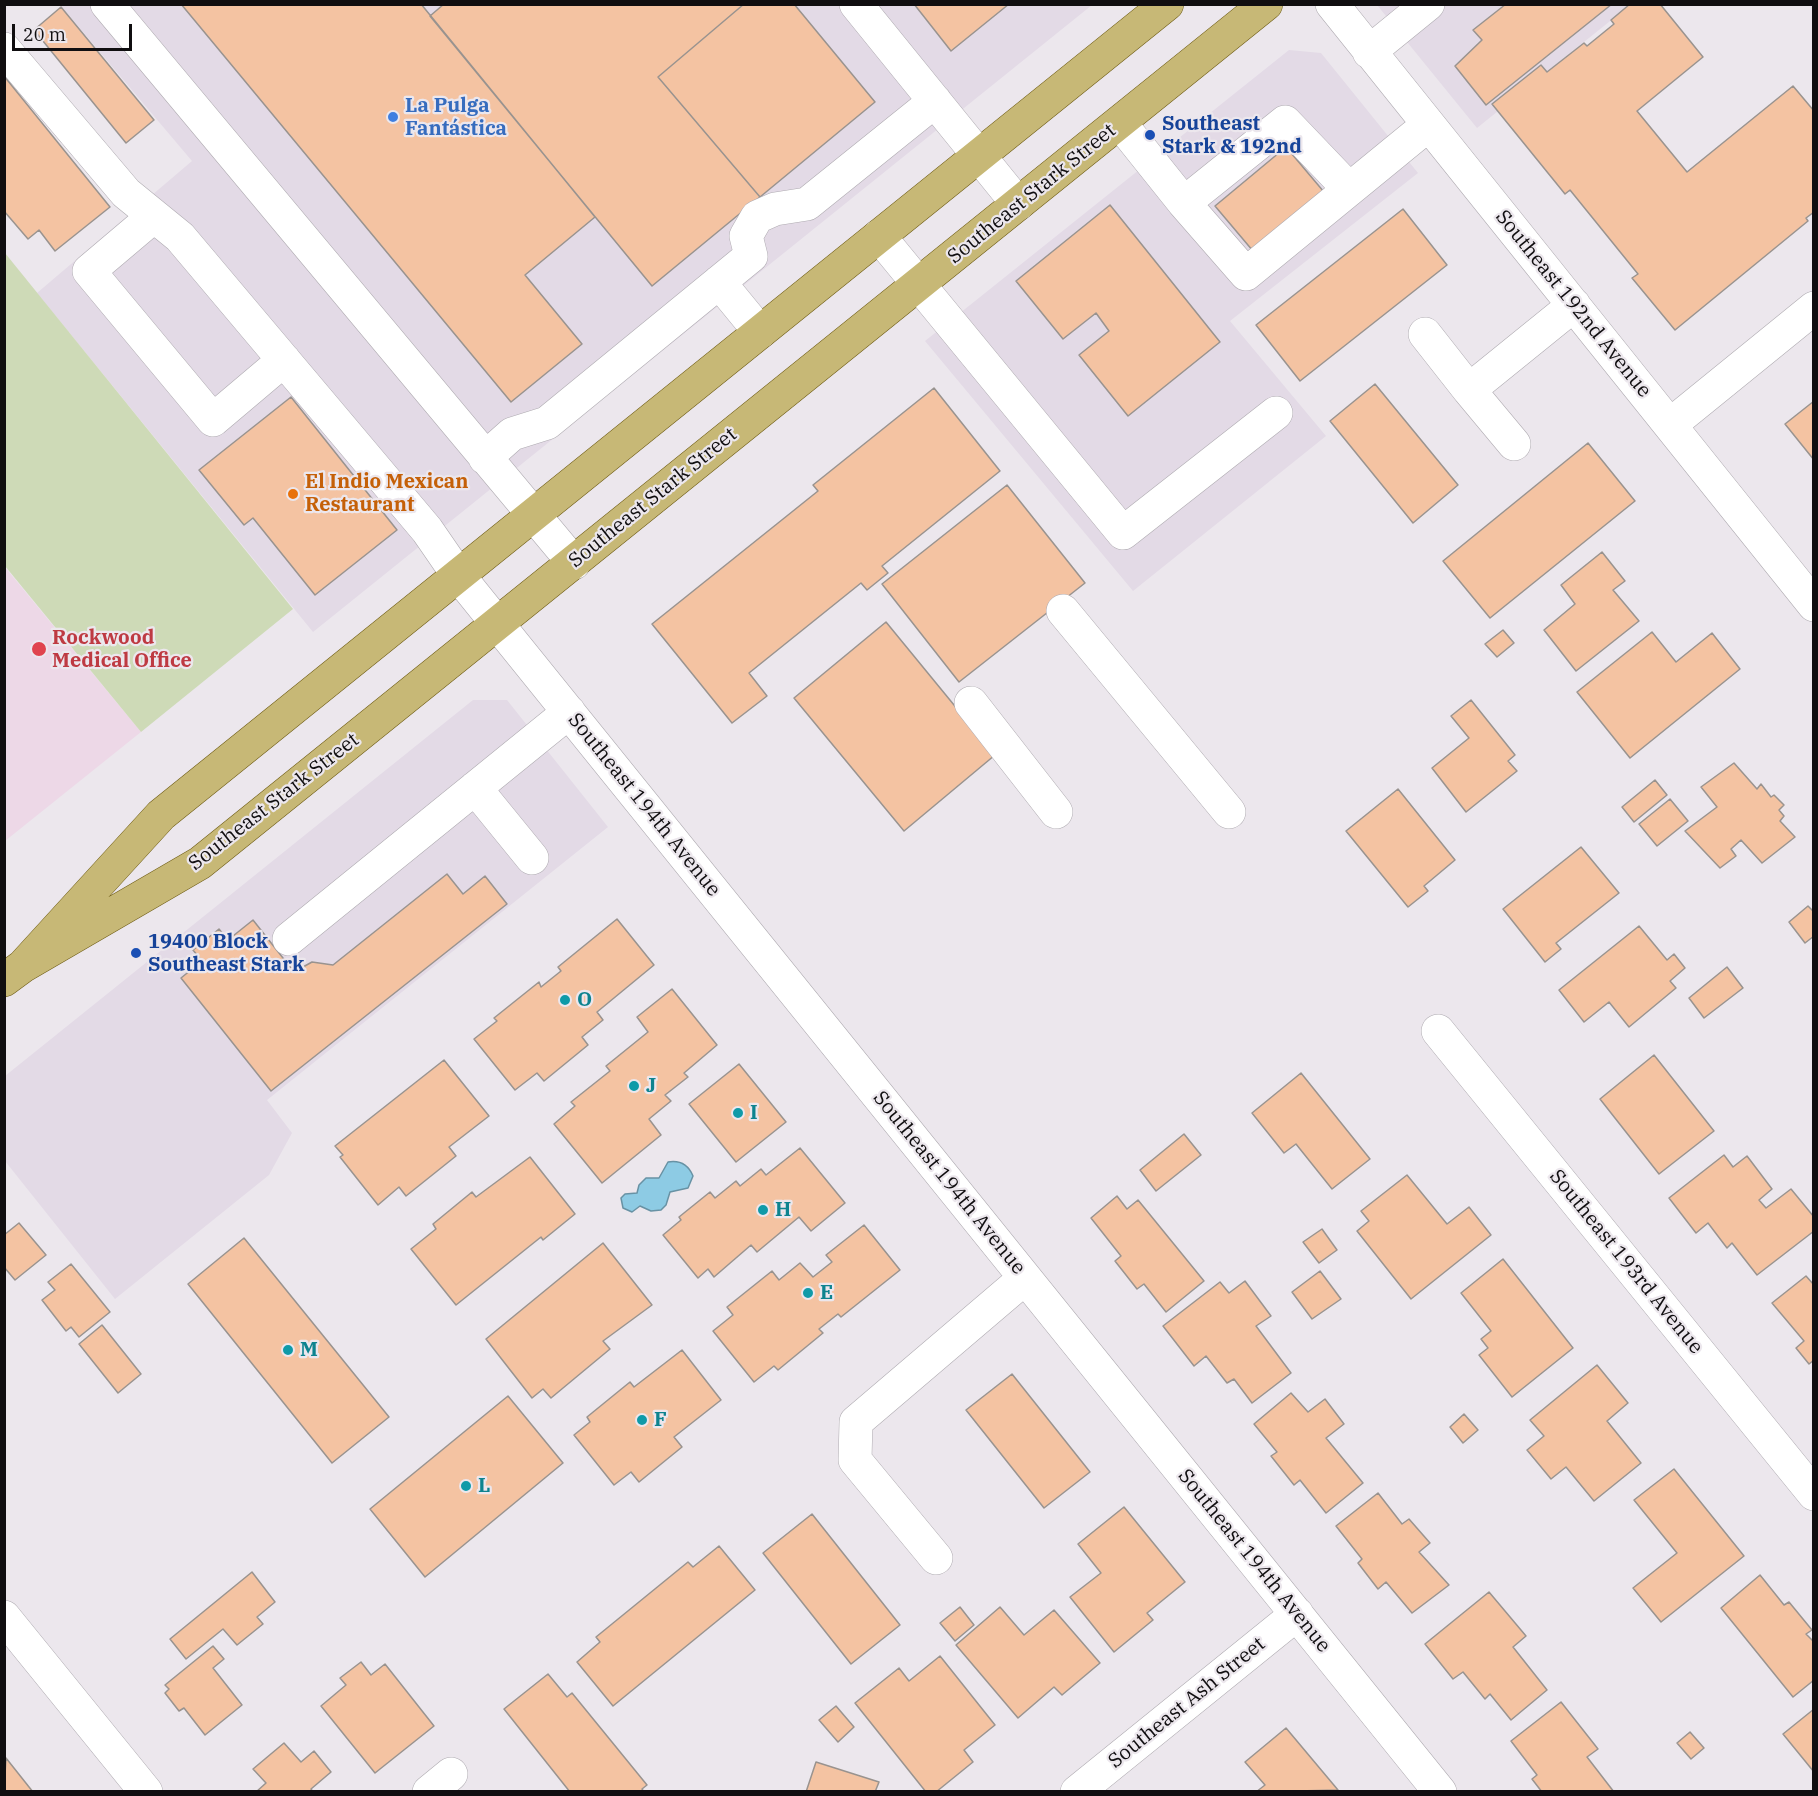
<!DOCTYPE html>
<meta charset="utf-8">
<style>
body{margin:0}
#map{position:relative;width:1818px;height:1796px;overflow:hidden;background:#ece7ed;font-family:"IBM Plex Serif",serif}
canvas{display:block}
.frame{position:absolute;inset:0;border:6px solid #100e10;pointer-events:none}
.scale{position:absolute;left:12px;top:24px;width:120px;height:27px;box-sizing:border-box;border:3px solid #100e10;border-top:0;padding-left:8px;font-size:18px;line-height:21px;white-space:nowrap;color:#100e10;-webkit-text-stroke:4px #ece7ed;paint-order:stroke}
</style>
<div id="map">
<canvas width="1818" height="1796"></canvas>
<div class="frame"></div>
<div class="scale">20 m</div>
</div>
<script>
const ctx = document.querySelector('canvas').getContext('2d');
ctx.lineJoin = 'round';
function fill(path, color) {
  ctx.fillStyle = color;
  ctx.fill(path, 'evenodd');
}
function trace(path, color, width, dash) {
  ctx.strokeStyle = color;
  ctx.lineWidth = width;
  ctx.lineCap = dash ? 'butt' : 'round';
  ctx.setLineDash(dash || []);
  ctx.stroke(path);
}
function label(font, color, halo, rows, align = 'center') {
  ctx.font = font + ' "IBM Plex Serif",serif';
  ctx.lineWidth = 4.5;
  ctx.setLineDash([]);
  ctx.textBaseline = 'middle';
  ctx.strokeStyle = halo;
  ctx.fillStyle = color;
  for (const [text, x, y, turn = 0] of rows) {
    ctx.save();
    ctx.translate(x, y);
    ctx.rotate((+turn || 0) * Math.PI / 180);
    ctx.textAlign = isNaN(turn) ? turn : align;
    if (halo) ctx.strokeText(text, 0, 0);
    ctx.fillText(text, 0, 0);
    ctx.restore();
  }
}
const built = new Path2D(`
 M60,5H1092L313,632L37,293L192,161Z
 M1377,5H1630L1477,128Z
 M1289,50L1321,53L1418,173L1230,321L1326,436L1133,591L925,341Z
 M473,700H507L608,827L267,1100L292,1133L269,1175L115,1299L5,1161V1076Z`);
const medical = new Path2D(`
 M4,566L141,732L5,841H4Z`);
const green = new Path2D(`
 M5,253L293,609L141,732L5,566Z`);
const water = new Path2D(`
 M668,1162C680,1160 688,1164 693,1176L688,1188L670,1192L666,1205L661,1210L651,1211L640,1206L632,1212L623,1208L621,1198L625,1194L637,1193L639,1185L646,1178H659Z`);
const building = new Path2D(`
 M181,4H421L595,217L525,275L582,344L511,402Z
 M444,4H744L658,77L760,197L652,286L430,16Z
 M744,4H794L875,102L760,197L658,77Z
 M914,4H1009L951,51Z
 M1506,4H1612L1486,105L1455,66L1482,40L1473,30Z
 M1630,4H1660L1703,57L1637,111L1687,172L1793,86L1814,111V212L1806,218L1808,221L1675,330L1632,278L1638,274L1570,190L1565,194L1492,104L1541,65L1547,72L1584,43L1587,46L1614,24L1611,20Z
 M61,7L154,120L126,143L34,30Z
 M4,76L110,207L55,251L39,230L28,239L4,211Z
 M1286,147L1324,192L1253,251L1215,206Z
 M1110,205L1220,342L1128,416L1079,355L1109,331L1096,313L1063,339L1016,281Z
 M1403,209L1447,265L1300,381L1256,325Z
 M1375,384L1458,485L1413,523L1330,421Z
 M934,388L1000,471L882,566L888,573L867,590L861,583L749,673L767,696L732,723L652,624L818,491L813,485Z
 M291,397L397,530L315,595L253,518L244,525L199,470Z
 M1814,401V460L1785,424Z
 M1588,443L1635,501L1490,618L1443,561Z
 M1007,485L1085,583L959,682L882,584Z
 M1602,552L1625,581L1613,590L1639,621L1576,671L1544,630L1575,604L1561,585Z
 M886,622L995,755L904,831L794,698Z
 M1503,630L1514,643L1497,657L1485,644Z
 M1652,632L1676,662L1712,633L1740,669L1630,758L1577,692Z
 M1471,700L1515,755L1508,761L1517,771L1466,812L1432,768L1469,738L1451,716Z
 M1734,763L1757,789L1761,784L1771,797L1774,795L1784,805L1779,810L1784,816L1780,821L1795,837L1762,863L1741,840L1731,849L1736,856L1720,868L1685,831L1717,807L1701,787Z
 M1655,780L1667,795L1634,822L1622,807Z
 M1398,789L1455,860L1424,886L1428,891L1408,907L1346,831Z
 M1670,799L1688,821L1657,846L1639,824Z
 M1581,847L1619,893L1556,943L1561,949L1545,962L1503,909Z
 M447,874L463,894L485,876L507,904L271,1091L181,978L202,961L193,950L219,929L228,940L253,920L294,972L312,962L333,965Z
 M1808,906L1814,912V936L1805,943L1789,922Z
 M617,919L654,965L597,1012L603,1020L582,1037L588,1045L544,1081L537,1073L515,1090L474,1039L497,1021L494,1018L539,982L541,987L561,971L558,967Z
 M1639,926L1667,960L1674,954L1685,968L1670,981L1676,988L1629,1027L1609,1002L1584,1022L1559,990Z
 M1727,967L1743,988L1704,1018L1689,998Z
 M672,989L717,1045L684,1073L688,1077L665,1095L671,1101L649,1119L661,1135L602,1183L554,1124L575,1106L571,1102L610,1071L606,1066L648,1032L637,1017Z
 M1654,1055L1714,1131L1659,1174L1600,1099Z
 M444,1060L489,1116L449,1147L456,1156L406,1196L399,1187L378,1205L340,1157L343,1155L335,1146Z
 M739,1064L786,1122L736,1162L689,1104Z
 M1301,1073L1370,1159L1332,1189L1296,1144L1284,1153L1252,1113Z
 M1184,1134L1201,1155L1156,1191L1140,1170Z
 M800,1148L845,1203L811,1231L799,1217L757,1252L751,1245L714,1277L708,1269L698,1278L663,1235L681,1220L679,1217L710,1192L715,1198L736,1181L740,1186L761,1169L766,1175Z
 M1724,1155L1733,1167L1747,1156L1772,1189L1759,1200L1766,1208L1791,1189L1814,1217V1231L1757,1275L1732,1243L1727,1248L1708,1223L1696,1233L1669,1198Z
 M530,1157L575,1214L543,1240L541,1237L456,1305L411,1249L436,1229L433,1224L472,1192L476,1197Z
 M1407,1175L1447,1224L1469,1207L1491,1235L1411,1299L1357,1231L1369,1221L1361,1211Z
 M1117,1196L1127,1209L1138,1200L1204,1281L1166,1312L1144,1284L1137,1289L1115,1261L1121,1256L1091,1218Z
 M19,1223L46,1255L15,1280L4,1267V1235Z
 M864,1225L900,1270L841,1317L838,1314L819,1329L823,1333L778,1370L774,1366L754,1382L713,1331L733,1315L727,1307L772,1271L779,1280L800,1263L813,1277L832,1262L826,1255Z
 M1322,1229L1337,1250L1319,1263L1303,1242Z
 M244,1238L389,1417L332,1463L188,1284Z
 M603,1243L652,1305L603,1341L610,1349L551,1398L543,1389L532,1398L486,1339Z
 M1503,1259L1573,1348L1512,1397L1479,1355L1488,1348L1481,1339L1491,1331L1461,1293Z
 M71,1264L110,1312L79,1337L71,1327L66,1331L42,1300L55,1290L48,1282Z
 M1320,1271L1341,1299L1312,1319L1292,1292Z
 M1806,1276L1814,1285V1360L1809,1364L1796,1348L1804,1341L1772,1303Z
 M1245,1281L1271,1316L1256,1326L1291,1373L1252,1403L1234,1379L1227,1383L1206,1356L1194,1366L1163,1326L1220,1282L1229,1293Z
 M102,1325L141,1374L118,1393L79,1344Z
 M682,1350L721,1400L674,1437L682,1447L639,1482L631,1472L614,1485L574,1435L590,1422L587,1417L630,1382L634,1387Z
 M1597,1365L1628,1403L1607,1421L1641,1463L1594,1501L1566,1467L1551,1479L1527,1450L1544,1436L1530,1420Z
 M1012,1374L1090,1472L1044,1508L966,1410Z
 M1291,1393L1308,1412L1325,1399L1344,1424L1326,1438L1363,1483L1326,1513L1300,1480L1294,1485L1271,1456L1277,1452L1254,1424Z
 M508,1396L563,1463L425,1577L370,1509Z
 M1464,1414L1478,1430L1463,1443L1450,1427Z
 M1674,1469L1744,1556L1661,1622L1633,1588L1677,1553L1634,1500Z
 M1378,1493L1402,1524L1409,1519L1430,1543L1419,1552L1449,1585L1412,1613L1386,1582L1378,1589L1358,1563L1362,1559L1336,1526Z
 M1124,1507L1185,1582L1147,1613L1153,1620L1114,1652L1070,1597L1101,1573L1078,1544Z
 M812,1514L900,1625L851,1664L763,1553Z
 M719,1546L755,1590L613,1706L577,1662L600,1642L596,1637L688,1562L693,1567Z
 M252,1572L275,1602L257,1617L263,1624L237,1645L223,1629L186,1659L170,1639Z
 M1760,1575L1784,1605L1789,1602L1812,1630L1806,1634L1814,1642V1680L1793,1697L1721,1608Z
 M1489,1592L1526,1636L1513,1647L1547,1690L1511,1720L1490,1694L1485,1699L1463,1672L1453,1679L1425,1644Z
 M960,1607L974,1625L955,1641L940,1623Z
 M1000,1607L1024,1635L1054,1610L1100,1663L1062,1695L1054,1687L1018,1718L956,1645Z
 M213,1646L224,1659L213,1668L242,1705L205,1735L184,1708L179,1711L165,1693L169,1689L165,1685Z
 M940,1656L995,1725L964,1750L973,1762L936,1792H926L855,1703L899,1668L909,1681Z
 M361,1662L371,1675L385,1664L434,1726L375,1773L321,1706L346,1685L340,1678Z
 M548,1674L567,1697L572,1693L647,1785L642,1789L644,1792H570L504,1709Z
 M1561,1702L1598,1749L1587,1757L1614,1792H1542L1532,1779L1537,1775L1511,1741Z
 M836,1706L854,1727L838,1742L819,1720Z
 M1814,1709V1772L1783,1734Z
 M1286,1728L1338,1790L1256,1792L1265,1785L1245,1762Z
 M1690,1732L1704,1748L1691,1759L1677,1743Z
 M284,1743L301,1762L314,1751L331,1772L311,1789L313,1792H256L266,1783L253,1769Z
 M6,1758L33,1792H4Z
 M816,1762L879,1782L875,1792H806Z`);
const minor = new Path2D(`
 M107,4L574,563
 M856,4L1018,204
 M1332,4L1814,605
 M4,49L126,193L180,237L427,530L458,575L1440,1792
 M1369,52L1428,4
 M1120,123L1184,203L1246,274L1428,125
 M1184,203L1285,122L1349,189
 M154,216L89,271L213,420L284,360
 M879,236L1123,533L1276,413
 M719,282L760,332
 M1425,334L1469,390
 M1670,425L1814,308
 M1514,444L1469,390L1574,305
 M485,458L512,434L547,423L751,256L746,236L757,217L775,209L807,204L935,101
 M1063,611L1229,812
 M971,703L1056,812
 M475,788L532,858
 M289,939L569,712
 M1438,1031L1814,1494
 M936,1558L855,1460L856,1422L1025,1278
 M4,1617L146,1792
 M429,1792L451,1774
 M1077,1792L1297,1614`);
const major = new Path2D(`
 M23,966L200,863L1266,4
 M4,980L23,966L161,815L1167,4`);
const markers = [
 [393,117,6,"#3f7fe0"],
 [1150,135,6,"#1a4fb4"],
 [293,494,6,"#e8710a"],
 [39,649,8,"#e0444e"],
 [136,953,6,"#1a4fb4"],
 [565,1000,6,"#0f9aa8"],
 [634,1086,6,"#0f9aa8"],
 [738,1113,6,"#0f9aa8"],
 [763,1210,6,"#0f9aa8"],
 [808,1293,6,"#0f9aa8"],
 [288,1350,6,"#0f9aa8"],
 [642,1420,6,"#0f9aa8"],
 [466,1486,6,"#0f9aa8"]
];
const shopNames = [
 ["La Pulga",405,106],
 ["Fantástica",405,129]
];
const transitNames = [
 ["Southeast",1162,124],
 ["Stark & 192nd",1162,147],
 ["19400 Block",148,942],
 ["Southeast Stark",148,965]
];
const streetNames = [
 ["Southeast Stark Street",1032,194,-39],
 ["Southeast 192nd Avenue",1573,304,51],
 ["Southeast Stark Street",653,498,-39],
 ["Southeast Stark Street",274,802,-38],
 ["Southeast 194th Avenue",644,805,51],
 ["Southeast 194th Avenue",949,1183,51],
 ["Southeast 193rd Avenue",1626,1262,51],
 ["Southeast 194th Avenue",1254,1561,51],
 ["Southeast Ash Street",1187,1703,-39]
];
const foodNames = [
 ["El Indio Mexican",305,482],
 ["Restaurant",305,505]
];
const healthNames = [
 ["Rockwood",52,638],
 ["Medical Office",52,661]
];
const cultureNames = [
 ["O",577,1000],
 ["J",646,1086],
 ["I",750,1113],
 ["H",775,1210],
 ["E",820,1293],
 ["M",300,1350],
 ["F",654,1420],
 ["L",478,1486]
];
fill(built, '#e3dae6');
fill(medical, '#edd8e7');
fill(green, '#cedab7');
fill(water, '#8dcbe4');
trace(water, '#6892a4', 1.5);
fill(building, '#f4c3a2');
trace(building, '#99938f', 1.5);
trace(minor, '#afabb1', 34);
trace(major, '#6f5d16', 34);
trace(minor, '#fff', 33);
trace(major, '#c7b876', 33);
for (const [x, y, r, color] of markers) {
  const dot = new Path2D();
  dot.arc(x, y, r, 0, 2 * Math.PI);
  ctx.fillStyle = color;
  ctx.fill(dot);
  trace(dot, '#ece7ed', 2);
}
label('bold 20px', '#366cbe', '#ece7ed', shopNames, 'left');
label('bold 20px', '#164399', '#ece7ed', transitNames, 'left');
label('20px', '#100e10', '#ece7ed', streetNames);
label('bold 20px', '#c56008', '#ece7ed', foodNames, 'left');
label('bold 20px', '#be3a42', '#ece7ed', healthNames, 'left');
label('bold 20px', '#0d838f', '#ece7ed', cultureNames, 'left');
</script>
